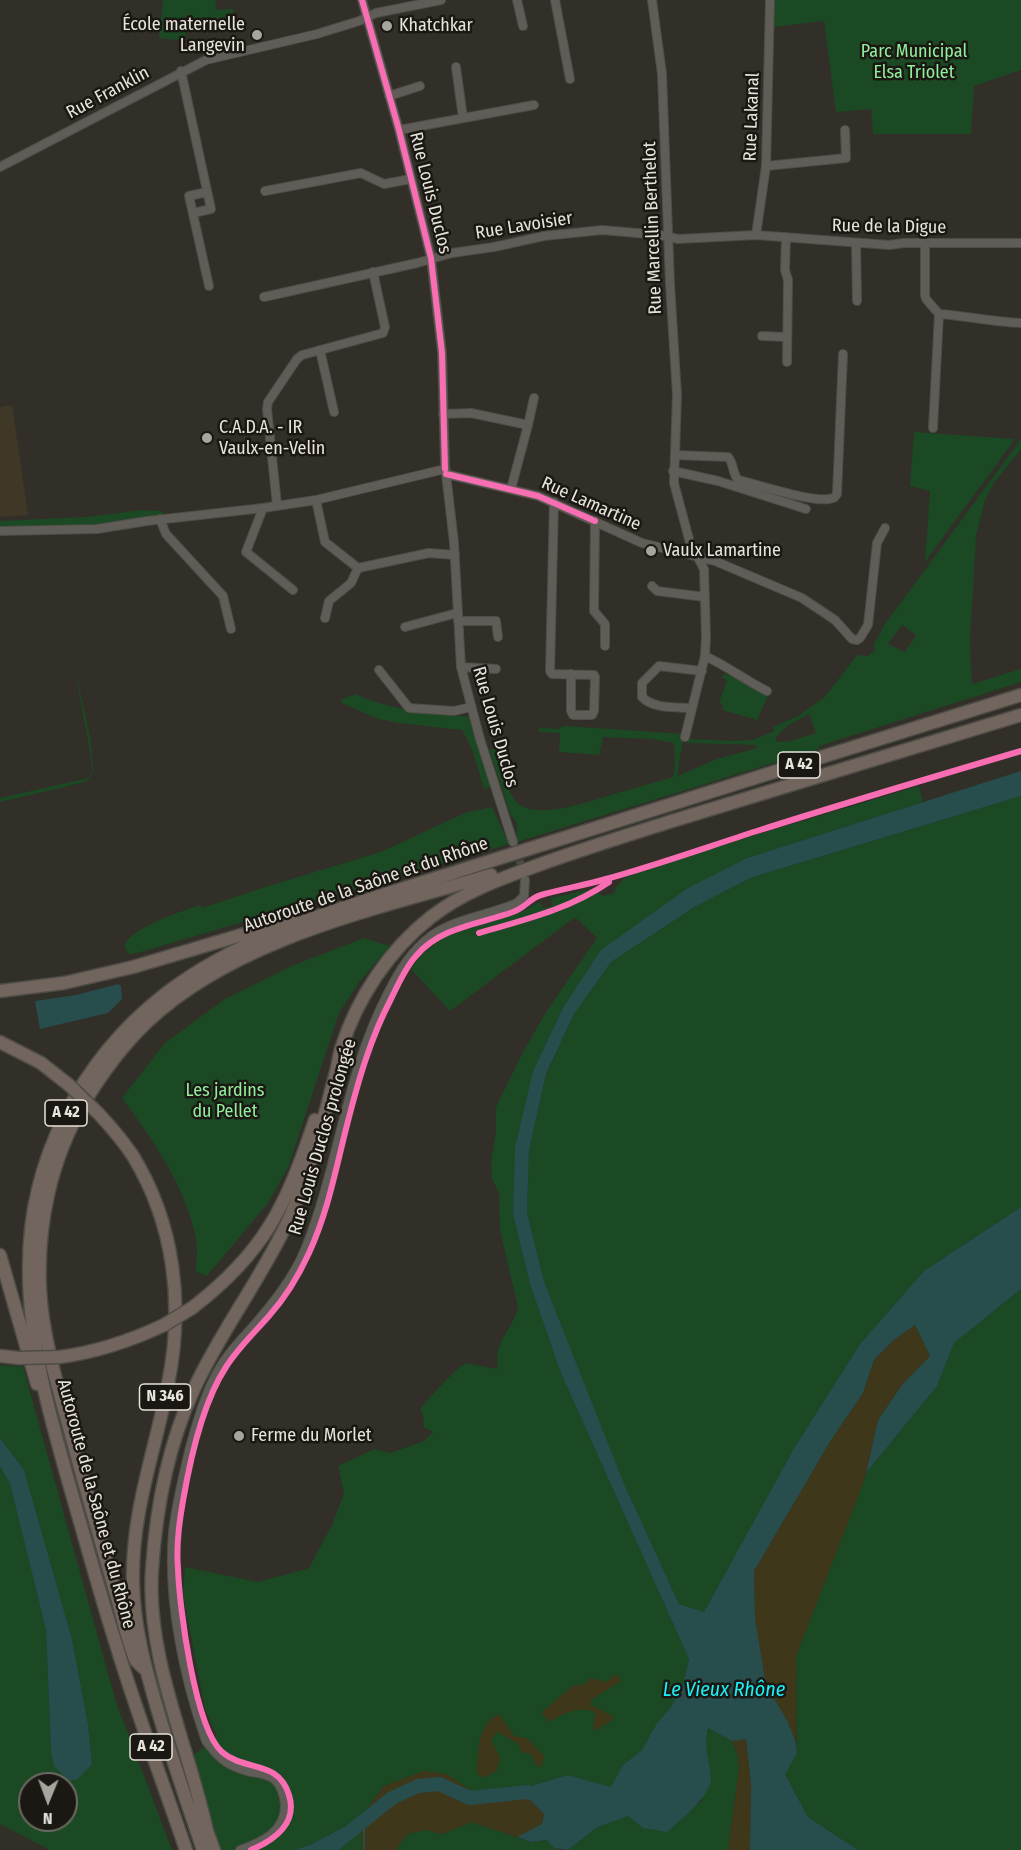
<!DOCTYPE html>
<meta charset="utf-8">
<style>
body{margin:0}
#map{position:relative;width:1021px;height:1850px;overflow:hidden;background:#312f28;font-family:"Fira Sans Condensed",sans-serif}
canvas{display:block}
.north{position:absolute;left:18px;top:1772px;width:60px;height:60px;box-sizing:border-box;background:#1b1813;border:2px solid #6d6a63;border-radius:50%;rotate:181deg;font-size:16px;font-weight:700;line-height:24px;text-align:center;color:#e7e4dc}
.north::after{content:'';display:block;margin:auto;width:21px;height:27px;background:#a7a59d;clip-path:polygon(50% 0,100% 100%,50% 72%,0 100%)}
</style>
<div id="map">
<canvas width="1021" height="1850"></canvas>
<div class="north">N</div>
</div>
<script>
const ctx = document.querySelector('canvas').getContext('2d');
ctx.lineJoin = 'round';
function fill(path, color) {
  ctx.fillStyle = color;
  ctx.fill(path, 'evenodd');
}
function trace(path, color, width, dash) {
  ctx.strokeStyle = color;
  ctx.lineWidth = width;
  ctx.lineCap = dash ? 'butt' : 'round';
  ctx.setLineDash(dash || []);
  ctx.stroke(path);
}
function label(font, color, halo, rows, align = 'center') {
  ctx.font = font + ' "Fira Sans Condensed",sans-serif';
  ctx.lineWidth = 5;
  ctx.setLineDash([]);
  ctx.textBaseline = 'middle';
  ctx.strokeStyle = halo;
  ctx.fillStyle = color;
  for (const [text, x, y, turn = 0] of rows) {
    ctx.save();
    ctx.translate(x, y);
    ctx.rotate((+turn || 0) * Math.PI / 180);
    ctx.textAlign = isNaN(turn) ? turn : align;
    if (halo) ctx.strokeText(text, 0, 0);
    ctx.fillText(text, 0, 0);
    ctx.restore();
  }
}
const built = new Path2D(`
 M12,405L28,515L0,517V407Z`);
const green = new Path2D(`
 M163,0H216L215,10L233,9L237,25L188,19L185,41L159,38Z
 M774,0H1021V70L974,86L971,134H873L871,109L836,112L824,21L774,27Z
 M914,432L1015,439L925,562L930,491L910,486Z
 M1021,439V449L994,483L985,500L976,536L970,641L972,684L1021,669V682L819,746V749L517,842C515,831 521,822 511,816L489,749L497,750C497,761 502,772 506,781C509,789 512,800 520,805C544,820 599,798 624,791C640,786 657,782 673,777L675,767L674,743L651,739L603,737L599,755L559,752L560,733L540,732H538L539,728L560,729L561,727L566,726L684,734L677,776L717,759L754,749L758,745L688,743V739L734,741L752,740L775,731L773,727L798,716L825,697L857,655L868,656L876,649L873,646L885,624ZM902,625L916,635L905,652L888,644ZM809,714L816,733L791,741L777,742L775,739C782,727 795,722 809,714Z
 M142,510L160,511L165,513L160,517L104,525L0,529V521L87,517Z
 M75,670C79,687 98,761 92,774C90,781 84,782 77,784L0,802V798L89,778L92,769L90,752Z
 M724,673L769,694L757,720L722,710L723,705L719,703L727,680L722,678Z
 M355,694C394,711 429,713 470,717L492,786L484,789L472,749L462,730L399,723L375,718L342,703L341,700Z
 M919,786L923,802L747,858L602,950L564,1006L533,1071L513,1214L530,1284L560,1371L689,1659L683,1684L672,1706L657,1723L642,1750L623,1765L611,1787L567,1775L519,1790L473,1792L446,1774L424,1771L384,1786L359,1819L310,1845L293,1850H220L193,1756L217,1736L205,1709L183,1595L185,1567L258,1582L309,1568L333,1523L344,1493L338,1466L374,1449L390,1453L424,1441L433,1432L424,1427L423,1415L420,1410C427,1399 454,1371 465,1363L498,1369C493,1340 512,1332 518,1307L500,1230L499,1193L492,1179L491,1160L496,1133V1107L522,1054L546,1012L597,938L575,917L450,1011L411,969L421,955L440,940L451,934L519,913L540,902L543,908L552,906L551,898L591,889L604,896L614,893L616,887L627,876L722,845Z
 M1021,796V1207L924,1271L860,1344L793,1450L704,1612L679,1604L625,1486L544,1283L527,1212L529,1150L546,1075L574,1014L611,962L696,906L753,877Z
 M492,807L509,844L151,949L133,954L128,953L124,947C129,928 182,911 200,905L202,908L268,886L381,852L467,812Z
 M364,938L390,946L360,981L339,1013L288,1168L268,1203L207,1276L196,1272C196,1262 198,1249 196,1239C186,1187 153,1140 122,1098L164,1044L225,999L294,965Z
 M1021,1289V1850H858L808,1817L785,1773L797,1754L796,1656L866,1473L937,1386L954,1343Z
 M0,1365L23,1367L116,1702L172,1850H50L0,1824V1466L10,1484L46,1630L51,1752L55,1766L68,1780L92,1764L88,1724L72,1639L24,1470L0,1438ZM30,1784H66V1820H30Z
 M708,1728L732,1741L738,1756L739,1769L728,1850H568L596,1828L628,1816L643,1828L701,1802L712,1777L705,1749Z
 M471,1822L531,1842L547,1840L554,1848L561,1850H396L407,1834L427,1830L442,1834Z
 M361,1826L362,1850H339L343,1841Z`);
const sand = new Path2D(`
 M915,1325L930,1356L902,1385L878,1420L863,1484L796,1656V1743L788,1722L766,1685L755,1618L754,1571L831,1440L863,1393L874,1360L895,1339Z
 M616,1674L621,1681L591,1700V1705L611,1715L614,1719L595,1731L593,1727L595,1713C580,1704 562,1715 548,1722L542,1712L572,1686L585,1684L590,1678L606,1682Z
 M499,1714L514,1736L527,1738L544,1756L541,1767H537L531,1754L522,1752L517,1743L497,1732L491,1741L500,1757L497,1770L484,1778L477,1774C478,1753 477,1723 499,1714Z
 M708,1728L746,1739L751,1784L750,1850H728L739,1769L738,1756L733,1741Z
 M424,1771L446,1774L473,1792L519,1790L528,1792L532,1802L544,1814L542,1824L517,1837L471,1822L442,1834L427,1830L407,1834L396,1850H362L359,1819L384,1786Z`);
const water = new Path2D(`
 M1021,771V796L753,877L696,906L611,962L574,1014L546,1074L529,1150L527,1212L544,1282L625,1486L679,1604L704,1612L793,1450L860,1344L924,1271L1021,1207V1289L954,1343L937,1386L866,1473L878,1420L902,1385L930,1356L915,1325L895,1339L874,1360L863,1393L831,1440L754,1571L755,1618L766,1685L788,1722L796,1743L797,1754L785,1774L808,1817L858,1850H750L751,1784L746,1739L732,1741L708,1728C704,1747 708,1756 711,1774C714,1795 681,1819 667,1832L643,1828L628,1816L596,1828L568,1850L554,1848L547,1840L531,1842L517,1837L542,1824L544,1814L532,1802L528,1792L519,1790L567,1775L611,1787L623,1765L642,1750L657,1723L672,1706L683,1684L689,1659L560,1371L530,1284L513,1214L515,1148L533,1071L564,1006L601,950L688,888L747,858Z
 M118,984L121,986L122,999L108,1013L40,1029L35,1001L76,995Z
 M0,1438L24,1470L72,1639L88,1724L92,1764L77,1780H68L54,1766L51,1752L46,1630L10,1484L0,1466Z
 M359,1819L361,1826L343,1841L339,1850H293L310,1845Z`);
const stream = new Path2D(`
 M364,1850V1821`);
const river = new Path2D(`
 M327,1850L392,1798L418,1786L439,1784L470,1798L528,1792L543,1798`);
const minorTunnel = new Path2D(`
 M516,849L524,875`);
const minor = new Path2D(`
 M362,0L399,130L431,258L442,353L445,465L454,543L461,667L480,739L513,842
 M517,0L523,26
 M555,0L570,79
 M652,0L662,74L670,284L677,395L674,483L690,543L704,569L706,636L705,656L685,737
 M456,67L463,118
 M181,71L211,209L193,213
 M389,96L420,86
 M399,130L534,105
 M766,166L846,158L845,130
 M0,167L206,60L317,34L359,21L376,13L441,0
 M265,191L361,173L384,184L411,179
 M207,192L189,196L209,286
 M756,235L766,166L770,0
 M786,237L785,270L788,280L787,362
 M856,243L857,301
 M925,243V295L926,299L939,314L933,428
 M264,297L417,263L452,253L494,247L544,236L602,230L660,235L678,239L756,235L889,245L904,243H1021
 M939,314C967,316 993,322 1021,323
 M762,336L787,337
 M320,350L334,412
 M443,414L471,413L528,425L511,489
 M528,425L534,398
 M675,455L728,457C734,463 732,473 738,480C760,485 810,502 829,499C835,498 834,498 837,494L843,354
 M673,471L718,481L806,509
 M446,474L538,496L642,543L715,561L802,598L835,620L852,639L857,640L860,638L868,625L877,543L885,528
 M316,500L325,542L358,568L429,553L455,555
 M554,502L550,671L552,674L594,675L595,677L594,711L592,715H573L571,711V674
 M277,505L267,409L268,402L297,359L302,355L383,333L385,327L373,272
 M263,508L246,552L293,590
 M160,519L166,534L223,596L231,629
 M595,521L594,611L605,624V646
 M0,531L97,529L147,521L263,508L316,500L445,469
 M652,586L657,591L705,597
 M325,618L329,601L351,583L358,568
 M458,621H496L498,637
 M405,627L457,613
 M705,656C727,666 745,680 767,691
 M461,667L496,669
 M379,670L409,708L454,711L471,707
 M691,708C676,707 653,709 642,697V683L659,666L702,671
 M240,1850C263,1842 286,1831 285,1804C284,1795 281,1785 274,1779C268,1774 258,1773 251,1772C229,1767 220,1760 206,1741C184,1679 167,1599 173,1532C176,1504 183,1478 189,1451C197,1422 204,1395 219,1369C227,1354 238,1343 249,1331C271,1306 294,1278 306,1247C339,1164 346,1073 388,993C399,971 411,951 431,936C456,918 490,915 517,903L524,896L525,880`);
const highway = new Path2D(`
 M0,991L64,983L133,967L292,920
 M0,1042L41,1063L69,1085
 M99,1114C111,1127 123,1141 133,1156C175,1225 184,1306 168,1384C155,1452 131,1513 133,1584C134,1626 145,1667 157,1708C171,1756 187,1803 203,1850
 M0,1255L37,1384
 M192,1308C265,1252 286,1206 315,1120
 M0,1356L19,1358
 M60,1357C97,1352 130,1341 164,1325
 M146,1670C142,1667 138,1664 135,1659C126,1636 121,1610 114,1587C101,1543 89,1500 77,1457C63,1402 43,1345 40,1289C37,1224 51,1159 84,1103C102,1073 122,1046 147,1022C236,938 376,909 491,875
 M186,1850C162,1780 136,1711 115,1641C101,1597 89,1553 76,1508C54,1430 28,1348 29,1266C29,1160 81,1060 164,995C248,929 367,901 468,868C651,809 837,753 1021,695
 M214,1850L207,1831C189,1747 146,1658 152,1570C156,1509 168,1445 194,1389C221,1330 262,1278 289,1219C310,1172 323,1122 336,1072C338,1065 339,1056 341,1049C357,998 389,950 431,917C462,893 497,880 533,867C579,850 625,836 672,821C788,786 905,750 1021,715`);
const highwayBridge = new Path2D(`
 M69,1085L99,1114
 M164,1325L192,1308
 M19,1358L60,1357`);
const cycleway = new Path2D(`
 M362,0L399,130L431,258L442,353L445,469
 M446,474L538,496L595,521
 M479,933C524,920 570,909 609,882
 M251,1850C274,1840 298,1824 289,1795C278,1759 245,1772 222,1752C195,1728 179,1606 178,1568C176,1546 179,1523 183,1501C190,1460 203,1402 226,1367C238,1348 254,1333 269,1316C285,1298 299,1275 309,1253C328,1212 336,1168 347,1125C358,1082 370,1039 391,999C398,985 405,968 416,956C440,927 480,924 513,912C525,908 530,898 541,895C563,889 585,885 606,879C657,865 707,847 757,831C845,803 933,777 1021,751`);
const markers = [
 [387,26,6,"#a7a59d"],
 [257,35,6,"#a7a59d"],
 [207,438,6,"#a7a59d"],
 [651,551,6,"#a7a59d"],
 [239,1436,6,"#a7a59d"]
];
const shields = [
 [799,765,42],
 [66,1113,42],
 [165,1397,51],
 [151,1747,42]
];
const shieldNames = [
 ["A 42",799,765],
 ["A 42",66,1113],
 ["N 346",165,1397],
 ["A 42",151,1747]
];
const poiNames = [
 ["École maternelle",245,25,"right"],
 ["Langevin",245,46,"right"],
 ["Khatchkar",399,26],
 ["C.A.D.A. - IR",219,428],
 ["Vaulx-en-Velin",219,449],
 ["Vaulx Lamartine",663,551],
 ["Ferme du Morlet",251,1436]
];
const parkNames = [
 ["Parc Municipal",914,52],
 ["Elsa Triolet",914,73],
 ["Les jardins",225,1091],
 ["du Pellet",225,1112]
];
const streetNames = [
 ["Rue Franklin",108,93,-28],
 ["Rue Lakanal",752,117,-88],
 ["Rue Louis Duclos",430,193,76],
 ["Rue Lavoisier",524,226,-9],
 ["Rue de la Digue",889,227,1],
 ["Rue Marcellin Berthelot",653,228,-92],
 ["Rue Lamartine",591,504,24],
 ["Rue Louis Duclos",495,727,74],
 ["Autoroute de la Saône et du Rhône",366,885,-19],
 ["Rue Louis Duclos prolongée",323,1137,-74],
 ["Autoroute de la Saône et du Rhône",96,1504,75]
];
const waterNames = [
 ["Le Vieux Rhône",724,1690]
];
fill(built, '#3f3826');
fill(green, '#1b4923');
fill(sand, '#3e371a');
fill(water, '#274d4d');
trace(stream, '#274d4d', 2);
trace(river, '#274d4d', 14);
trace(minorTunnel, '#4c4a43', 8, [8, 4]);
trace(minor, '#4e4c46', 10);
trace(highway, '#4e4c46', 15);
trace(minor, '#605d59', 8);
trace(highway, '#72655e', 12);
trace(highwayBridge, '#4e4c46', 15, []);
trace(highwayBridge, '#72655e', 12);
trace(cycleway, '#f96db3', 6);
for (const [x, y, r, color] of markers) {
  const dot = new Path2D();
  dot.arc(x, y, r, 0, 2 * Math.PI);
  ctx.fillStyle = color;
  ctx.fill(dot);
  trace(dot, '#1b1813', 2);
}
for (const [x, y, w] of shields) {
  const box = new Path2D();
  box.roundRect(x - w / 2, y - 13, w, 26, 4.5);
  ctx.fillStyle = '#1b1813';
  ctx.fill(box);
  trace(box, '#e7e4dc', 1.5);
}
label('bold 16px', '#e7e4dc', null, shieldNames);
label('18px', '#e7e4dc', '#1b1813', poiNames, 'left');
label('18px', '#90ef9c', '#1b1813', parkNames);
label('18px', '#e7e4dc', '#1b1813', streetNames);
label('italic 20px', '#18f1f7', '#1b1813', waterNames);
</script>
